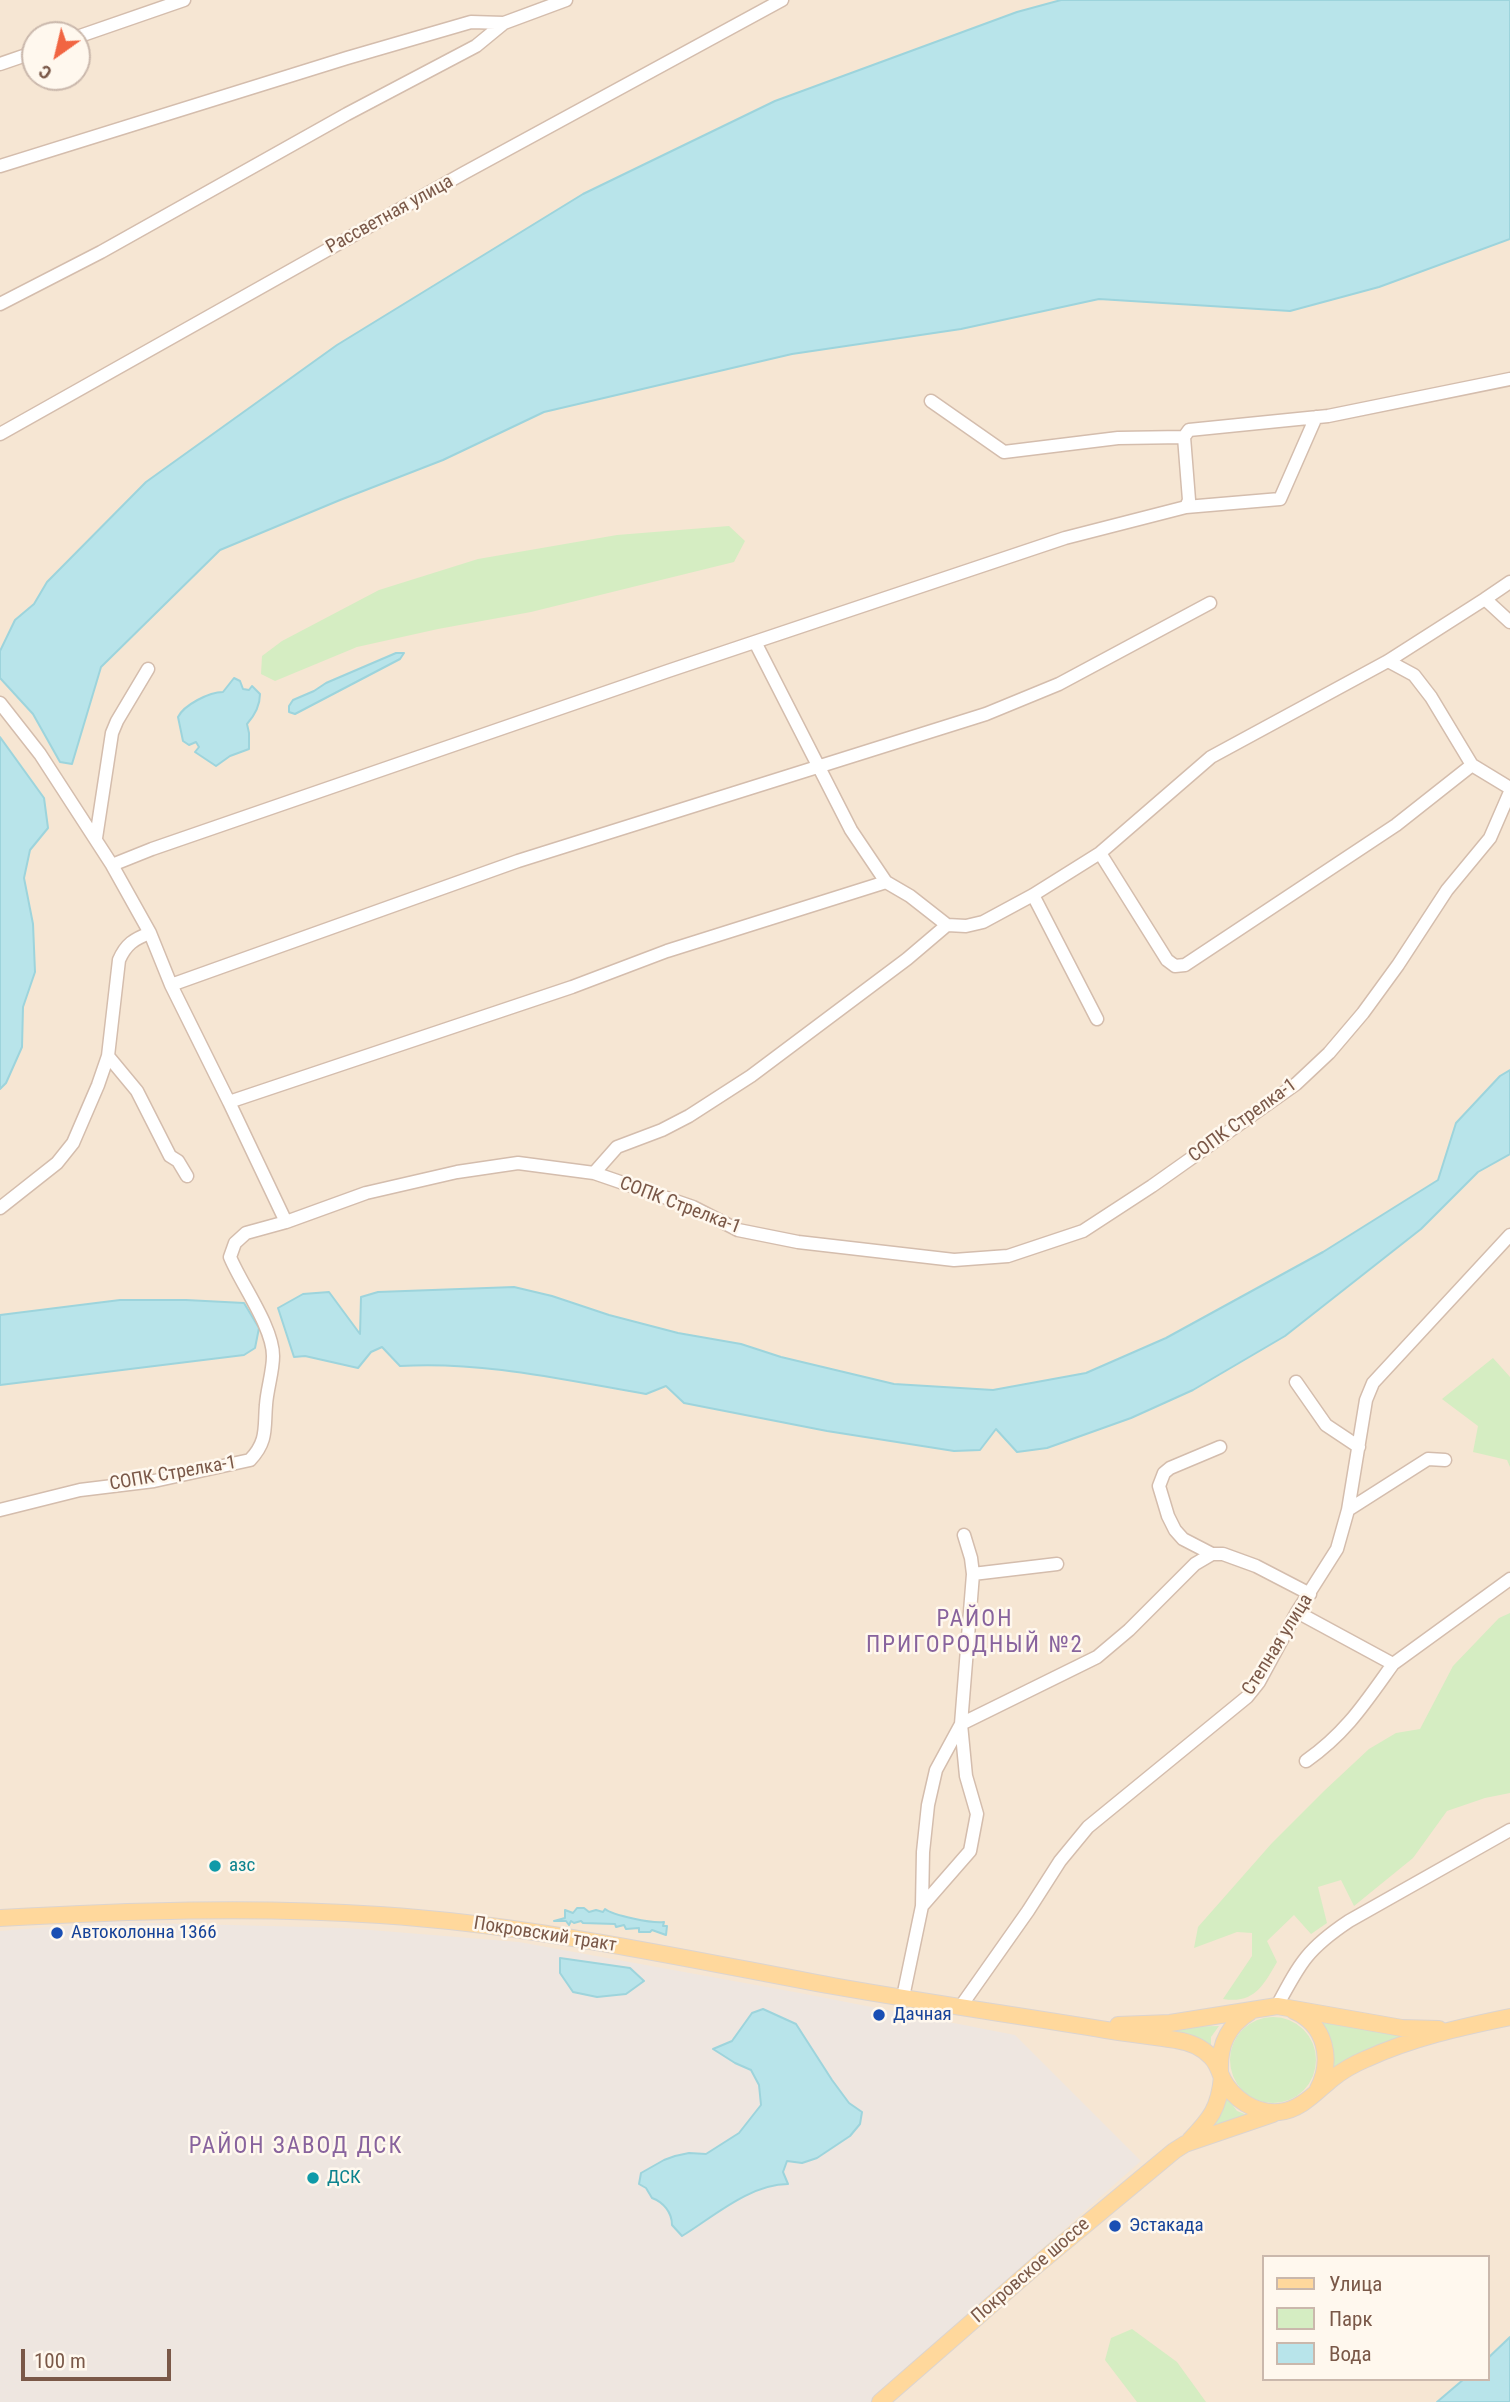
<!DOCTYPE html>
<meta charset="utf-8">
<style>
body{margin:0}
#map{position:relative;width:1510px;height:2402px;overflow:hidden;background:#fef4e6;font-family:"Roboto Condensed",sans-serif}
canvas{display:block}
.legend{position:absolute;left:1262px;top:2255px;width:228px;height:126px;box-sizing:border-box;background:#fff8ee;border:2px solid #cab8ac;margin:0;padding:9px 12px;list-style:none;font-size:21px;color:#7a5848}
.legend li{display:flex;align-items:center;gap:14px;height:35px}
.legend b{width:35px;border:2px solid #cab8ac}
.north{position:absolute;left:21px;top:21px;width:70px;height:70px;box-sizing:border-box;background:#fff8ee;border:2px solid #cab8ac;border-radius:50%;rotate:214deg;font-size:19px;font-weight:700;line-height:28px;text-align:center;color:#7a5848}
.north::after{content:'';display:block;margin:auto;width:24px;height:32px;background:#f16542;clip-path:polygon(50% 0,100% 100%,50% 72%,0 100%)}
.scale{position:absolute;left:21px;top:2349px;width:150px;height:32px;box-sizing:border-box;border:4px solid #7a5848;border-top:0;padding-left:9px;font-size:21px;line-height:24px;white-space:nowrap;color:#7a5848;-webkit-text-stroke:5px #fff8ee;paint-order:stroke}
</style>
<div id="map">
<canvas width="1510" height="2402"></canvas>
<ul class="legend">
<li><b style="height:9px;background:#ffd89c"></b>Улица</li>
<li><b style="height:19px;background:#d5edc2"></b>Парк</li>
<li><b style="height:19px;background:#b8e4ea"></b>Вода</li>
</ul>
<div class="north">С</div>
<div class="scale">100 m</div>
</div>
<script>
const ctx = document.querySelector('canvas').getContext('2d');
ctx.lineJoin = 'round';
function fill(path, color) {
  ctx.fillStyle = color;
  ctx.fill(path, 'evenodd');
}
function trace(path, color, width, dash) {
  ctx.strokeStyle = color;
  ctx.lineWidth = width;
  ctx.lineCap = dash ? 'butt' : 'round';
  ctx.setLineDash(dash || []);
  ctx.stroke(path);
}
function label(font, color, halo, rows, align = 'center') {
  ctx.font = font + ' "Roboto Condensed",sans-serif';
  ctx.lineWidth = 5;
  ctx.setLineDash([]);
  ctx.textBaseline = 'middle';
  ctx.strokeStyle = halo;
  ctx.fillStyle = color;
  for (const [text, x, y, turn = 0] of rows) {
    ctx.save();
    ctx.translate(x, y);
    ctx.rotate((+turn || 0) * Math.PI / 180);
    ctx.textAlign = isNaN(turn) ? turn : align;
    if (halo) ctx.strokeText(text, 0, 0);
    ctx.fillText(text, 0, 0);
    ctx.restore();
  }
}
const residential = new Path2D(`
 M0,0H1510V2402H0ZM35,35H77V77H35ZM1263,2257H1487V2379H1263Z`);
const industrial = new Path2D(`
 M111,1922L346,1928L519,1942L800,1993L1015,2035L1141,2161L870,2402H0V1931Z`);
const green = new Path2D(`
 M729,526L745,541L734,562L531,612L438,629L357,647L275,681L261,674L262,656L282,641L379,590L478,559L617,535Z
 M1493,1358L1510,1377V1467L1507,1460L1473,1452L1478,1426L1442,1399Z
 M1510,1613V1793L1485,1798L1447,1811L1413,1858L1354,1906L1341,1880L1318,1887L1327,1923L1311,1934L1294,1915L1267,1941L1277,1962C1263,1986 1254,2004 1223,1999L1252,1956V1933L1237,1932L1194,1948L1198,1927L1272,1843L1324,1791L1369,1749L1396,1733L1420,1729L1453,1666L1499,1618Z
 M1230 2060a43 43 0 1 1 86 0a43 43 0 1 1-86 0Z
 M1313,2018L1418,2034L1329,2080Z
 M1219,2026L1211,2037V2048L1144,2028Z
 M1227,2098L1237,2111L1252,2117L1204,2136Z
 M1132,2329L1177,2362L1206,2402H1137L1105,2360L1111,2338Z`);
const water = new Path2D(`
 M1061,0H1510V239L1379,287L1290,311L1099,299L961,329L792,354L544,412L443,460L340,500L220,550L101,667L72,764L60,762L33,714L0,678V651L15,620L34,604L47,582L146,482L337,345L583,194L775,101L1017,12Z
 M396,653H404L400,659L295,714L289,712V706L293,700L314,691L326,683Z
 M234,678L240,681L243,689L249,690L252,686L260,694C260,706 255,715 247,724L249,733V749L230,756L216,766L195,752L199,747L196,742L189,745L183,741L178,717C184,705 209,692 223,692Z
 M0,737L44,798L48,828L30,850L24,878L33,924L35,972L23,1007L22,1047L6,1083L0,1089Z
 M1510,1070V1154L1478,1172L1421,1229L1285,1336L1193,1390L1131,1418L1047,1448L1017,1452L996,1429L980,1450L954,1451L827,1431L684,1403L666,1386L646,1394C564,1380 483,1361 400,1366L382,1347L371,1352L358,1368L305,1356L294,1357L278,1308L303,1294L329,1292L360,1334L361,1297L378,1292L514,1287L552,1296L609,1315L678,1333L741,1344L781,1357L894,1384L993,1390L1086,1373L1166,1338L1323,1252L1438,1180L1456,1123L1500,1076Z
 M120,1300H186L244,1303L259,1328L255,1348L244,1355L0,1385V1315Z
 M577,1908H584L589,1912L596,1910L603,1912L605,1909C612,1915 653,1924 664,1922L663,1926H667L666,1935L652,1930L650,1932H639V1928L626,1929L624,1925L616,1927L615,1924L583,1923L581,1921L574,1923L571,1921L569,1925L566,1921H554L565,1918V1910L573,1913Z
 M560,1958L630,1968L644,1981L626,1994L597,1997L573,1992L560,1973Z
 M763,2009L796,2024L832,2080L849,2103L862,2112L860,2124L850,2136L817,2158L802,2163L787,2161L783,2172L788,2184C750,2184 713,2217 682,2236L672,2225C672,2212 663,2202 652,2198L646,2188L639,2184L641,2173L664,2160L675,2156L689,2153L706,2154L739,2133L761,2105L759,2085L751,2070L735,2063L713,2049L732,2041L752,2013Z
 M1510,2337V2402H1437L1464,2379H1487V2359Z`);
const minor = new Path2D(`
 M77,37L184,0
 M0,64L35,52
 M0,166L347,58L471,22L504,23
 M0,304L101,252L347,114L476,46L504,23L566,0
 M931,401L1004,452L1118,438L1184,437
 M0,434L464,173L782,0
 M1186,507L1280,499L1316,417
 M1485,599L1510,582
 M1388,661L1414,675L1431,697L1472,765
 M0,703L40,754L112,865L150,933L171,985L229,1102L572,987L667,951L886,882L851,830L755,642
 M96,838L112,733L117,721L148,669
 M1100,853L1167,960L1175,966L1185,965L1396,825L1472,765L1510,788
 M112,865L152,849L668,671L1065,538L1186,507L1189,500L1184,437L1189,430L1328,416L1510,379
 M886,882L910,896L947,925L966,926L983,922L1033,895L1100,853L1211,757L1388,661L1485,599L1510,622
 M1033,895L1097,1019
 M171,985L518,861L986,714L1059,684L1210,603
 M108,1056L137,1091L170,1156L178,1161L187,1176
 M229,1102L286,1222
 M594,1173L617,1147L662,1130L689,1116L751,1076L907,959L947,925
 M0,1208L57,1163L73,1143L98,1085L108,1056L119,960C126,944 134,939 150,933
 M1296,1382L1326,1425L1359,1447
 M0,1510L80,1490L154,1481L250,1460C268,1441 264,1428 266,1405C267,1389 273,1372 273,1356C273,1327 241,1284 230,1257L235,1243L246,1233L286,1222L366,1193L457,1172L518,1163L594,1173L693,1207L738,1230L798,1242L954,1260L1008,1256L1083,1231L1152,1186L1296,1084L1329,1053L1363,1013L1398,965L1447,890L1490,838L1510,792
 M1348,1510L1428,1459L1445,1460
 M1212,1554L1183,1539L1175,1530L1168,1516L1159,1486L1164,1473L1170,1468L1220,1447
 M973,1574L1057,1564
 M1297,1612L1393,1664L1510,1579
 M1306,1761C1346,1733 1365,1703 1393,1664
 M922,1906L923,1852L928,1805L936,1770L961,1724L1097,1657L1129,1630L1195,1564L1212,1554H1223L1256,1566L1310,1594
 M903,1997L922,1906L970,1851L977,1814L966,1776L961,1724L973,1574L971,1558L964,1535
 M961,2006L1028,1911L1060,1861L1088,1827L1247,1697L1259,1682L1297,1612L1337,1549L1348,1510L1366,1400L1373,1383L1510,1235
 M1277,2006C1300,1963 1307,1949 1349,1921L1510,1830`);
const major = new Path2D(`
 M0,1918C126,1911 253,1906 380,1915C533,1925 682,1958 833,1986C923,2002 1015,2015 1106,2030C1129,2034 1153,2036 1176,2040C1190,2042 1202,2047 1211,2057C1217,2063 1219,2070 1222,2078C1233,2099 1255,2114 1279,2112C1301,2110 1316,2092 1332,2079C1342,2071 1354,2064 1366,2059C1412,2038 1461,2027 1510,2017
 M1294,2011C1326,2025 1333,2060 1318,2089
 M1118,2025L1170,2023L1277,2006L1402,2028L1439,2029
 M1220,2071C1219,2046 1227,2026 1250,2012
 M1190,2140C1211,2118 1219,2108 1222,2077
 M880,2402L1037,2265L1174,2151L1185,2144L1273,2114`);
const markers = [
 [215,1866,7,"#0f9aa8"],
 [57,1933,7,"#1a4fb4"],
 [879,2015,7,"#1a4fb4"],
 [313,2178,7,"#0f9aa8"],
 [1115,2226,7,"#1a4fb4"]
];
const streetNames = [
 ["Рассветная улица",390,215,-29],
 ["СОПК Стрелка-1",1243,1121,-36],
 ["СОПК Стрелка-1",680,1206,21],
 ["СОПК Стрелка-1",173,1474,-10],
 ["Степная улица",1278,1645,-58],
 ["Покровский тракт",545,1935,9],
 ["Покровское шоссе",1031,2271,-41]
];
const cultureNames = [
 ["азс",229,1866],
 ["ДСК",327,2178]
];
const transitNames = [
 ["Автоколонна 1366",71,1933],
 ["Дачная",893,2015],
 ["Эстакада",1129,2226]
];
const quarterNames = [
 ["РАЙОН",975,1620],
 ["ПРИГОРОДНЫЙ №2",975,1646],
 ["РАЙОН ЗАВОД ДСК",296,2147]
];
fill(residential, '#f6e6d3');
fill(industrial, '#eee6e0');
fill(green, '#d5edc2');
fill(water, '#b8e4ea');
trace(water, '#9dd4dc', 2);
trace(minor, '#d4bdad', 15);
trace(major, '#dcd4cf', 18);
trace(minor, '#fff', 12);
trace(major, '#ffd89c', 16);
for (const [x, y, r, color] of markers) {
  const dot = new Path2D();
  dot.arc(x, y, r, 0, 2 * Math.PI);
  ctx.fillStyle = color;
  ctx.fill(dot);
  trace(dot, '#fff8ee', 2.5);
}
label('19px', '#7a5848', '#fff8ee', streetNames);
label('19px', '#0d838f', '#fff8ee', cultureNames, 'left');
label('19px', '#164399', '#fff8ee', transitNames, 'left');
ctx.letterSpacing = '2px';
label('23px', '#88639d', '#fff8ee', quarterNames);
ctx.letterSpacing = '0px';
</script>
